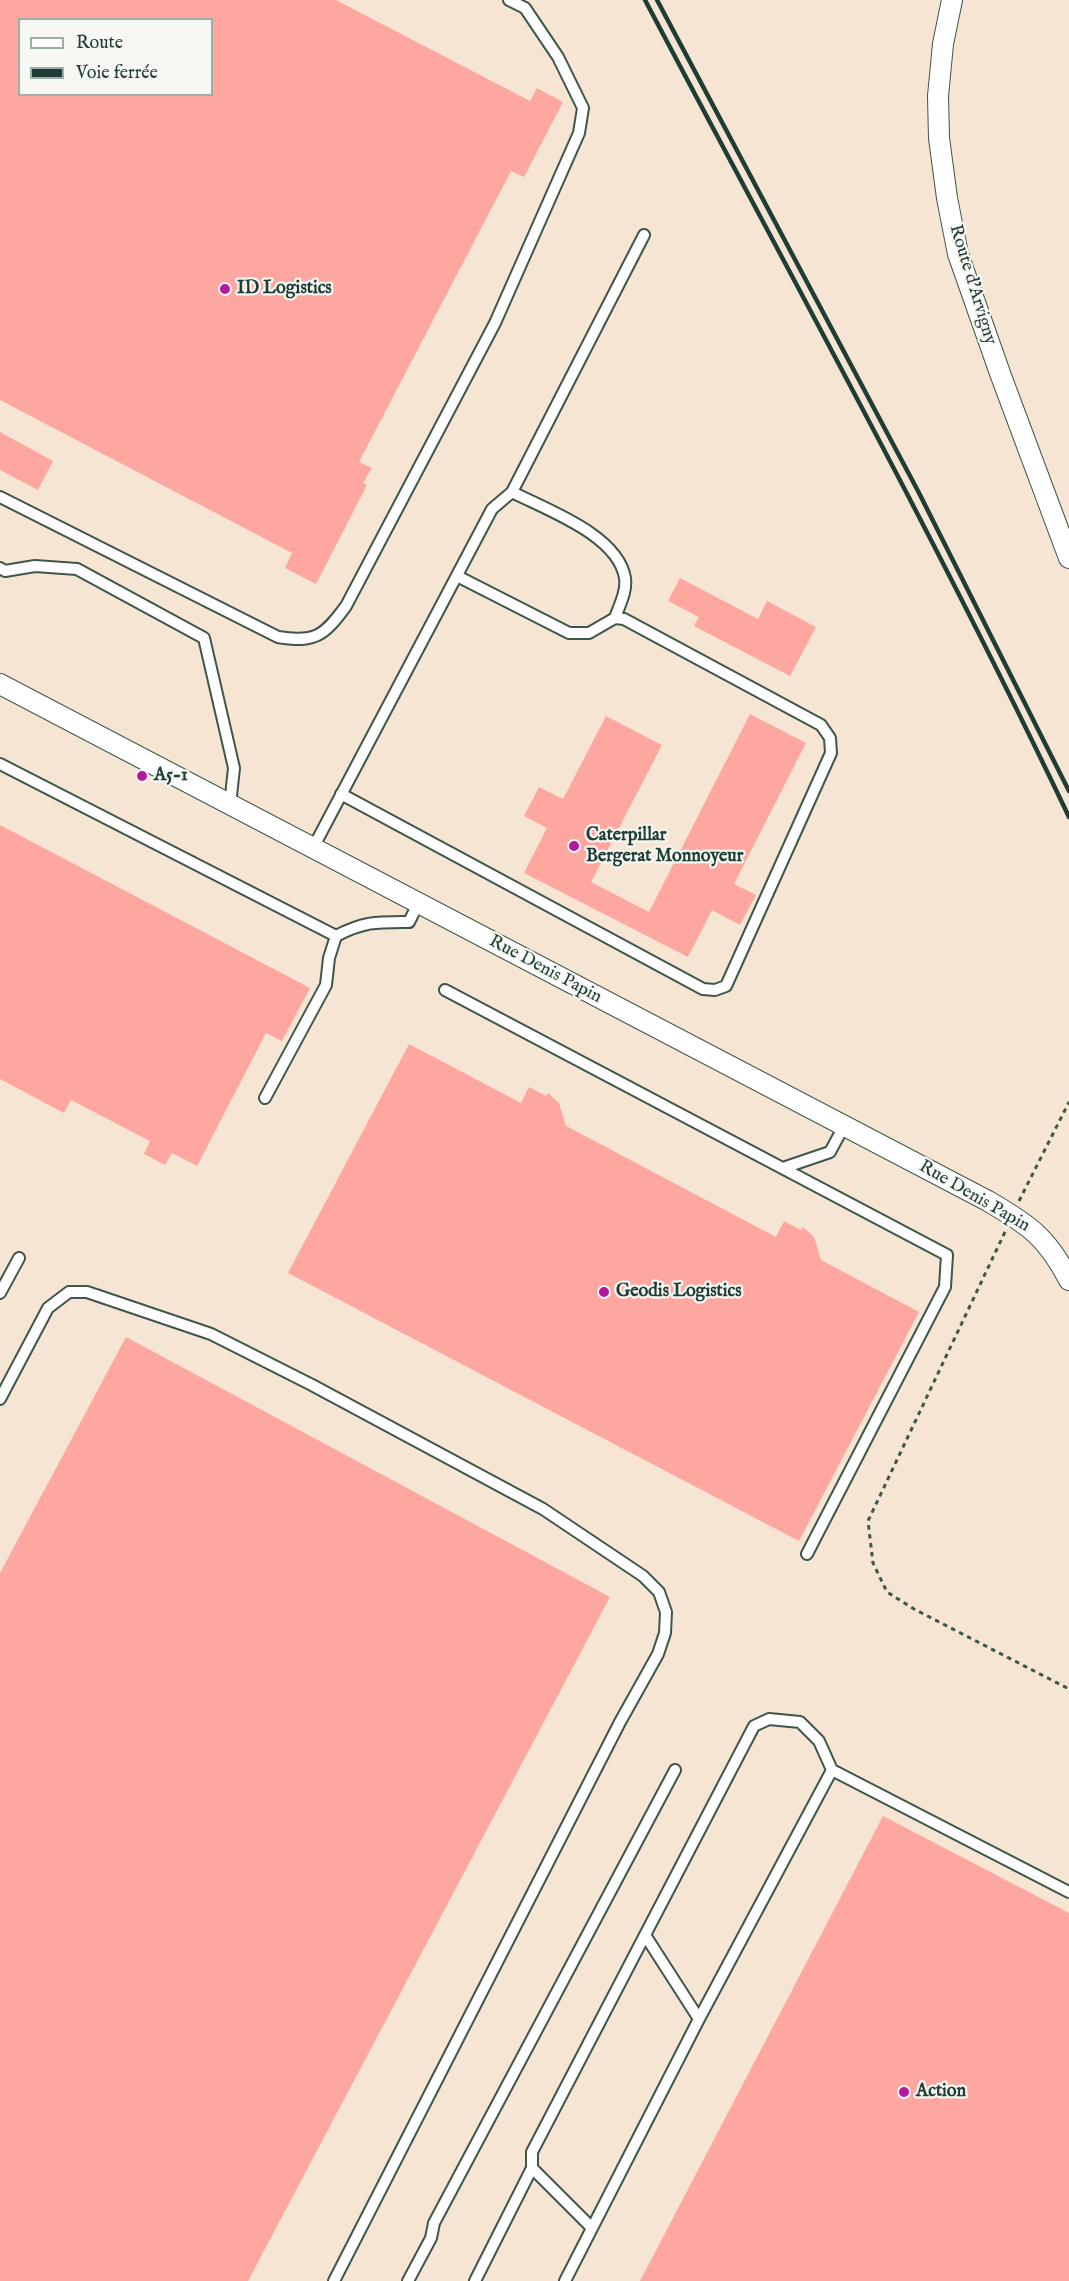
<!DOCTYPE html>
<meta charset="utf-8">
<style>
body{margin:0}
#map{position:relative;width:1069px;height:2281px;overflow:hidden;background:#f5e5d2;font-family:"IM FELL English",serif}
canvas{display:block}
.legend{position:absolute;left:18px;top:18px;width:195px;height:78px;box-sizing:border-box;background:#f6f6f2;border:2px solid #a0aca6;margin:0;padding:8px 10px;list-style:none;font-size:18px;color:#1f3d34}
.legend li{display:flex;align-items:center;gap:12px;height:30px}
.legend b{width:30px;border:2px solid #a0aca6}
</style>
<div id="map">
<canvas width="1069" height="2281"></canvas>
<ul class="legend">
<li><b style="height:8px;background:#fff"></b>Route</li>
<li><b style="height:8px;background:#1f3d34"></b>Voie ferrée</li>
</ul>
</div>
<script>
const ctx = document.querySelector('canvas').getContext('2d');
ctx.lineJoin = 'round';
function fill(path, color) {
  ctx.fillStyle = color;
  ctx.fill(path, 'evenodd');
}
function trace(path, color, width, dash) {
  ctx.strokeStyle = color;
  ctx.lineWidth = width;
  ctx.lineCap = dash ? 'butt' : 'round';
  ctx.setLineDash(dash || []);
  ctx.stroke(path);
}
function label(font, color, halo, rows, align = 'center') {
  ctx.font = font + ' "IM FELL English",serif';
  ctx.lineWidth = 4.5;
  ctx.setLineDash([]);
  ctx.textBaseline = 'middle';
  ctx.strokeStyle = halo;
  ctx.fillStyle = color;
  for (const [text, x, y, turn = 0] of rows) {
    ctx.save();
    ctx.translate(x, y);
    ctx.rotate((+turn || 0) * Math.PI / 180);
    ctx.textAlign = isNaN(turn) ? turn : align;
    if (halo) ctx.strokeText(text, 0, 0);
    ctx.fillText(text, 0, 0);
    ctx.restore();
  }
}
const building = new Path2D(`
 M0,0H336L530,101L537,88L563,102L524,177L511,171L359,462L372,468L363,483L367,485L316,584L285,568L292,553L0,400ZM20,20H212V94H20Z
 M0,432L53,461L38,490L0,470Z
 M680,578L758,619L767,601L816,627L790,676L694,626L699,617L668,601Z
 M750,714L806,743L734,884L756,895L740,925L712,910L688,957L524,873L547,828L524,816L539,787L563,799L606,716L662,745L591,882L649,912Z
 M0,825L310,988L282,1041L266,1033L197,1166L172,1153L165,1165L144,1154L150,1141L71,1100L64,1113L0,1079Z
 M409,1044L521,1103L529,1087L546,1096L548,1093L559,1103L566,1126L776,1237L784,1221L801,1230L803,1227L814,1237L821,1260L919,1312L799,1541L288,1273Z
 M126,1337L610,1597L248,2281H0V1573Z
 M883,1816L1069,1913V2281H640Z`);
const path = new Path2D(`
 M1019,1201L1069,1102
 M1005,1232L868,1521L873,1563L887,1592L914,1609L1069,1689`);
const lane = new Path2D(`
 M512,492C547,510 618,535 625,578C627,592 619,606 615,618
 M0,497L278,637C315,643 324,636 346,606L495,323L579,133L583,108L558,57L525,8L509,0
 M0,568L5,571L35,566L77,569L204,638L234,768L230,805
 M0,764L336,936C365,921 378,922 409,922L418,904
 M341,794L703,989L715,990L726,986L831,753L830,738L821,725L624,619L615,618L589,633H569L457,576
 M313,848L492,509L512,492L644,235
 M445,990L947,1255L945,1287L807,1554
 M265,1098L326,985L329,958L336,936
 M783,1168L830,1152L844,1126
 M0,1293L19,1258
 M0,1399L48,1308L69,1292H87L211,1334L312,1385L543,1509L643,1576L659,1592L666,1612L665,1633L658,1654L620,1722L334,2281
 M699,2019L645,1935L754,1726L769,1719L800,1722L819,1741L832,1770L1069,1892
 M592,2228L532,2168V2152L645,1935
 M408,2281L431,2238L434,2223L675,1770
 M475,2281L532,2168
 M565,2281L699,2019L832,1770`);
const street = new Path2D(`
 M952,0L943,44L938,96L939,138L947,198L958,254L1001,376L1069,558
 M0,684L988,1201C1029,1225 1047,1237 1069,1280`);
const rail = new Path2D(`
 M645,0C788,271 937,540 1069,817
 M657,0L918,491L1069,791`);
const markers = [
 [225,289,6,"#b5179e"],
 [142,776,6,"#b5179e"],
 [574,846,6,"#b5179e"],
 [604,1292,6,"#b5179e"],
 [904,2092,6,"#b5179e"]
];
const streetNames = [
 ["Route d'Arvigny",972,285,73],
 ["Rue Denis Papin",545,970,28],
 ["Rue Denis Papin",974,1197,30]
];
const poiNames = [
 ["ID Logistics",237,289],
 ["A5-1",154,776],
 ["Caterpillar",586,836],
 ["Bergerat Monnoyeur",586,857],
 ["Geodis Logistics",616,1292],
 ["Action",916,2092]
];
fill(building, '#fea7a0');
trace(lane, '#3f564c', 14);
trace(street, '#3f564c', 22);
trace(path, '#3f564c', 3, [4.5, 4.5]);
trace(lane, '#fff', 10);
trace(street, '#fff', 20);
trace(rail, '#1f3d34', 4.5);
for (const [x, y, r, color] of markers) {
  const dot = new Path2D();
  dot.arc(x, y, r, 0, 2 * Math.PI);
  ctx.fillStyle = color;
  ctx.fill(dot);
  trace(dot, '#f6f6f2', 2);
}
label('18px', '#1f3d34', '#f6f6f2', streetNames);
label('bold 18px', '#1f3d34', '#f6f6f2', poiNames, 'left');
</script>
